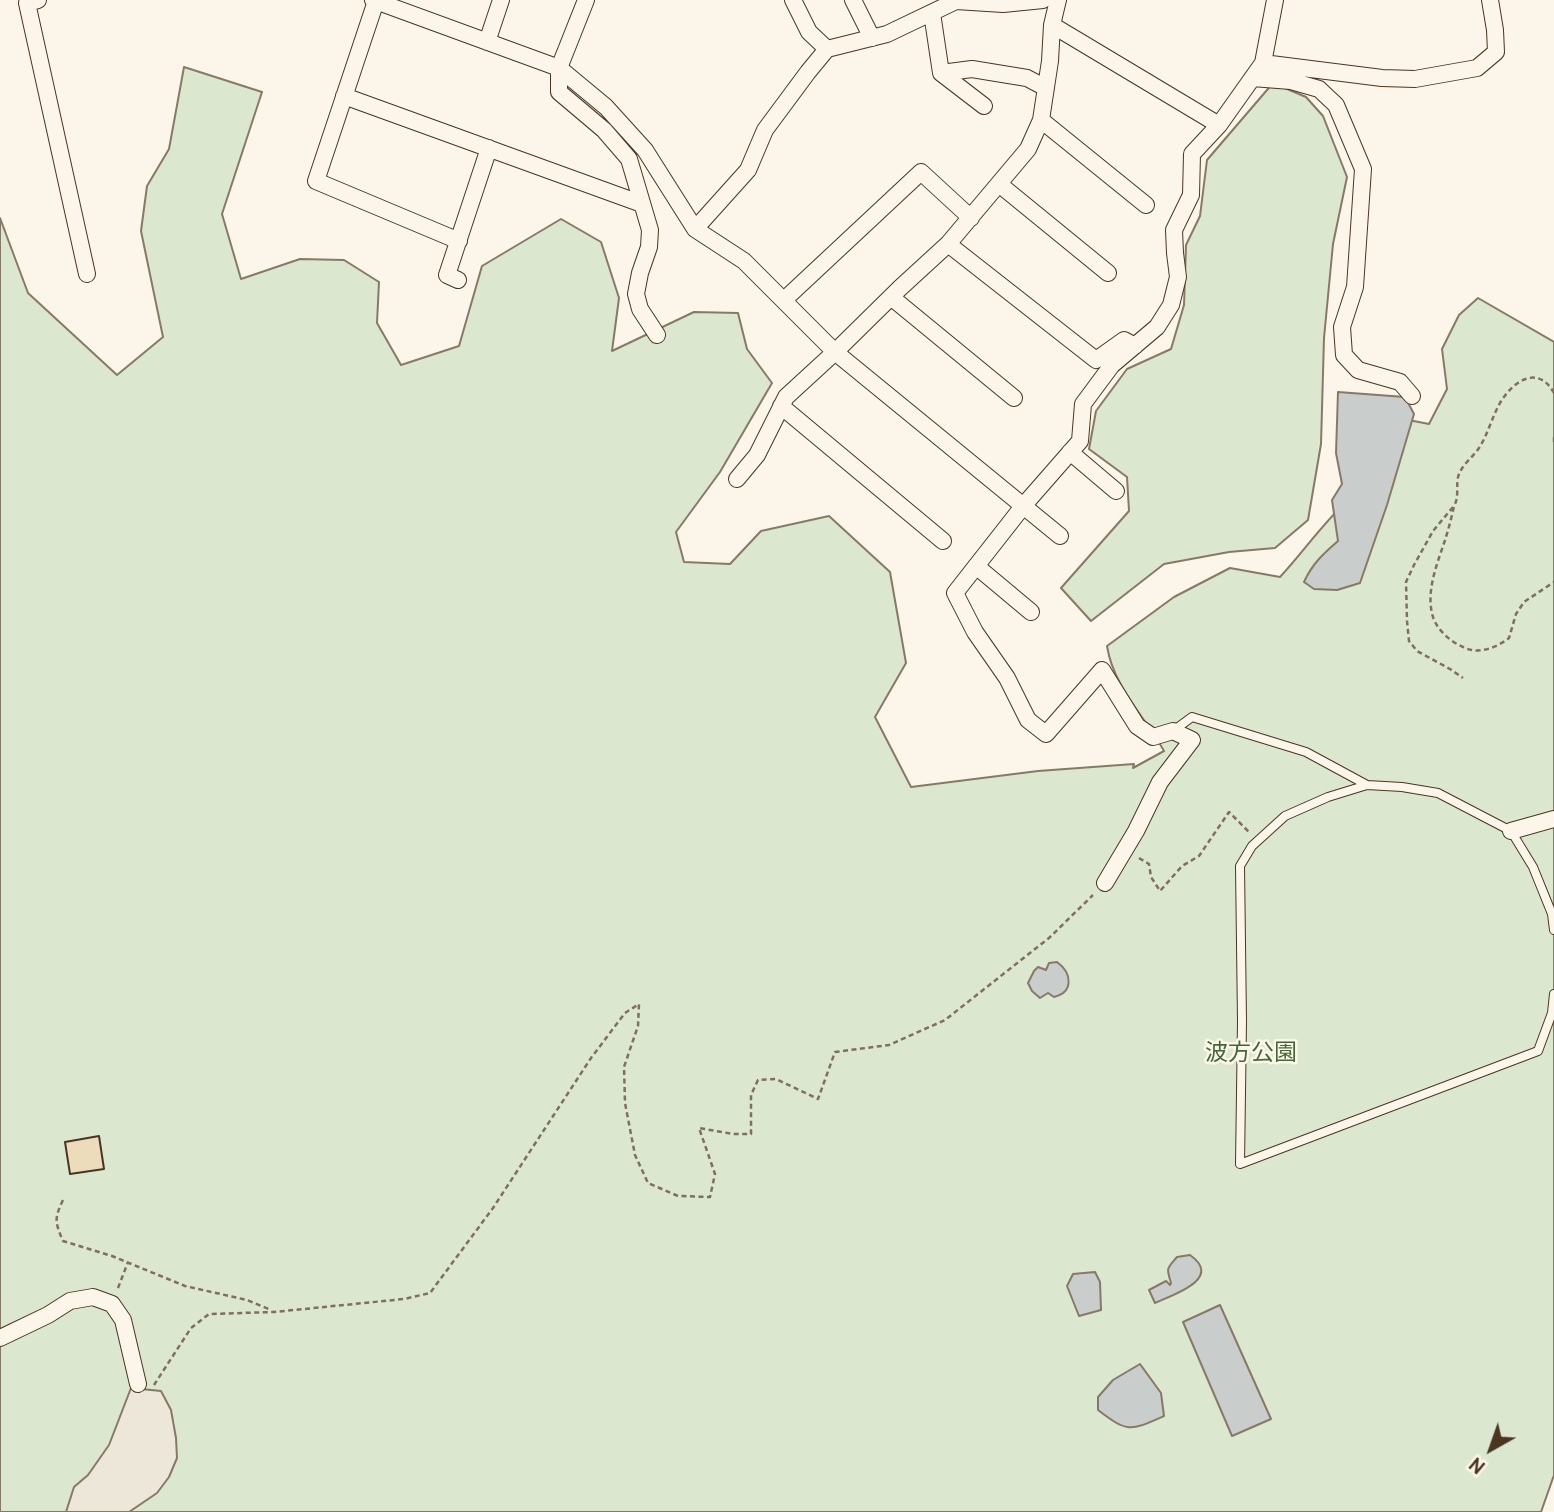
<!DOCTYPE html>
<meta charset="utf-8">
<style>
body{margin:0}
#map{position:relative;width:1554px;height:1512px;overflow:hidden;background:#fbf6e9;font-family:Cabin,sans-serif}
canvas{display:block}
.north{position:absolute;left:1456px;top:1414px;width:70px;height:70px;-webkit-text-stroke:5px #fbf6e9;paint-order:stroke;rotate:220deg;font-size:19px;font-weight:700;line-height:28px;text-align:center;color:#4a3520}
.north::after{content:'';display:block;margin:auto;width:24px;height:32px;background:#4a3520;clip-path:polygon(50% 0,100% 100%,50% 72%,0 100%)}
</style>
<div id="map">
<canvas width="1554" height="1512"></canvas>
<div class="north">N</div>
</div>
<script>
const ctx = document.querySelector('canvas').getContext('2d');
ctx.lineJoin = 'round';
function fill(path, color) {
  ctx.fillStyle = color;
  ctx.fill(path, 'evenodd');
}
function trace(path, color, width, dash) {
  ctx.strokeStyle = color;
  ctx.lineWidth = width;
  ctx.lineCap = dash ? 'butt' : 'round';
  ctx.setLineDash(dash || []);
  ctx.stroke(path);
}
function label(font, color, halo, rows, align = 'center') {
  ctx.font = font + ' Cabin,"Noto Sans JP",sans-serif';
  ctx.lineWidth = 5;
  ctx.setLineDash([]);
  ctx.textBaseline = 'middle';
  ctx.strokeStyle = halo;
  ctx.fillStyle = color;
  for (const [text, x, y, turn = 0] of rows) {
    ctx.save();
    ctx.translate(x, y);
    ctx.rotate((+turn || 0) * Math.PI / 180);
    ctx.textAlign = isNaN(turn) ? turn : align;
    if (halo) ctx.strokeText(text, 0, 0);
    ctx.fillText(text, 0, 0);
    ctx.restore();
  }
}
const green = new Path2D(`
 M184,67L262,92L222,214L241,279L300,259L344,260L379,282L377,323L401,365L459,346L482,266L561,219L601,242L619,298L612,351L694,312L738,313L747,349L772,383L720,472L676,532L684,562L730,564L761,531L829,516L890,572L906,663L875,717L911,787L1038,771L1134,764L1133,768L1164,751C1145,717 1113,686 1107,646L1174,597L1230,568L1280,577C1304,551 1323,523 1349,499L1342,407L1429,424L1447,389L1442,349L1459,315L1478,298L1554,342V1475L1541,1512H0V218L28,293L117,375L163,337L141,231L147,186L169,149Z
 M1273,83L1306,97L1323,116L1347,177L1333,244L1324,338L1321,444L1308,520L1275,548L1229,552L1164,564L1091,621L1061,588L1129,511L1127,477L1089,449L1096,411L1127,369L1171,349L1184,305L1186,245L1200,216L1207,160Z`);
const parking = new Path2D(`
 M131,1388L161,1391L171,1410L176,1438L177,1458L169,1477L157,1493L129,1512H66L74,1487L88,1475L109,1445Z`);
const water = new Path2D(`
 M1338,392L1405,397L1414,414L1387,505L1360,583L1337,590L1314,589L1304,582C1312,564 1324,553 1338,541L1332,500L1342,484L1336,453Z
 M1057,962C1072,973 1074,992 1054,997L1048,993L1040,998L1032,991L1028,983L1034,971L1038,967L1046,970L1049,963Z
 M1190,1255C1224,1279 1172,1295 1155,1303L1149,1290L1166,1281L1170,1285L1171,1283C1166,1267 1167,1269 1177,1257Z
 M1095,1272L1100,1282L1101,1310L1079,1316L1067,1286L1073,1274Z
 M1220,1305L1271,1419L1232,1436L1183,1322Z
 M1140,1364L1161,1393L1164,1416C1130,1431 1128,1433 1098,1410V1397L1113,1380Z`);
const building = new Path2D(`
 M99,1136L104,1169L70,1174L65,1142Z`);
const path = new Path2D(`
 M1554,393C1538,364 1513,381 1500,403C1492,417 1488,434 1479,448C1473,457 1463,464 1459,474C1455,484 1460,496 1454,506C1452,516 1449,527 1446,537C1438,562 1425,591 1433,617C1437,630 1451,642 1463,647C1478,655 1496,648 1509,638L1516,614L1524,602L1554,582
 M1554,437V444
 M1453,507L1433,531L1414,565L1406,582L1407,621L1409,641L1417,651L1450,669L1463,678
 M1139,858L1149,864L1151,877L1160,891L1182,866L1199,856L1229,812L1249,832
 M63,1200C54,1219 55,1222 63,1241L112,1256L185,1286L247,1300L271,1310
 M118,1288L128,1262
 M154,1385L191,1328L209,1314L274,1312L404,1299L430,1293L493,1208L591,1058L625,1013L639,1004L638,1026L624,1067L625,1103L635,1155L648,1183L678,1196L710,1197L715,1174L699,1128L733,1134H751V1095L758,1080L776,1079L818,1099L835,1052L889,1045L945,1020L1049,938L1093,895`);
const lane = new Path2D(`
 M1173,731L1192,717L1306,752L1367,785
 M1554,930L1552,914L1533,867L1511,831L1438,793L1402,787L1367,785L1328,797L1285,816L1252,846L1240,866L1242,1021L1240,1164L1538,1051L1552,1013L1554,994`);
const street = new Path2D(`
 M38,0L27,3L87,274
 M373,0L559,68L606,107L645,150L695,229L744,261L835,352L1060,536
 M586,0L559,68V92L604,130L629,159L650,230L649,247L640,273L636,294L640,309L657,335
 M793,0L809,32L827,49
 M853,0L872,38
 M376,1L316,181L459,241
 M932,13L941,73L984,106
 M1052,25L1219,125
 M487,42L501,0
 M1263,63L1382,78L1415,79L1477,68L1496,52L1495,30L1490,0
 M941,73L972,69L1027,78L1046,88
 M1252,78L1291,81L1319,89L1336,105L1363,169L1355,287L1342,327L1344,355L1358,370L1400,382L1412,396
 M344,96L642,204
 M1041,120L1146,205
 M999,184L1108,273
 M695,229L748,170L765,130L808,72L827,49L887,34L956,1L1003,4L1043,0
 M948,244L1096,360L1124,340L1135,346
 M458,280L447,275L489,148
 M891,297L1014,398
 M784,300L921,172L971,218
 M781,406L943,541
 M1070,452L1116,491
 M737,479L757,455L786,397L835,352L900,288L948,244L1028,149L1041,120L1050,61L1052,25L1058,0
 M976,566L1031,612
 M1511,831L1554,819
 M1105,883L1136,831L1160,782L1192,740L1173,731L1153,737L1137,726L1102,670L1046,734L1028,720L1007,678L975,632L955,593L1024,505L1080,441L1083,404L1112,365L1157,327L1171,305L1178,277L1175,253L1174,230L1191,195L1192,154L1219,125L1263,63L1275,0
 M0,1338L48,1315L70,1301L93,1297L112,1304L123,1320L138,1384`);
const parkNames = [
 ["波方公園",1251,1053]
];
fill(green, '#dce7d0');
trace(green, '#887966', 2);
fill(parking, '#ede7d9');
trace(parking, '#887966', 2);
fill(water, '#c9cecd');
trace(water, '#887966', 2);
fill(building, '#ecdcbc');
trace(building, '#4a3520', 2);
trace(lane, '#4a3520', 10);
trace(street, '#4a3520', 18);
trace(path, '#7f6f5c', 2.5, [5, 3.5]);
trace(lane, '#fbf6e9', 8);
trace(street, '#fbf6e9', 16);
label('23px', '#436837', '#fbf6e9', parkNames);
</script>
